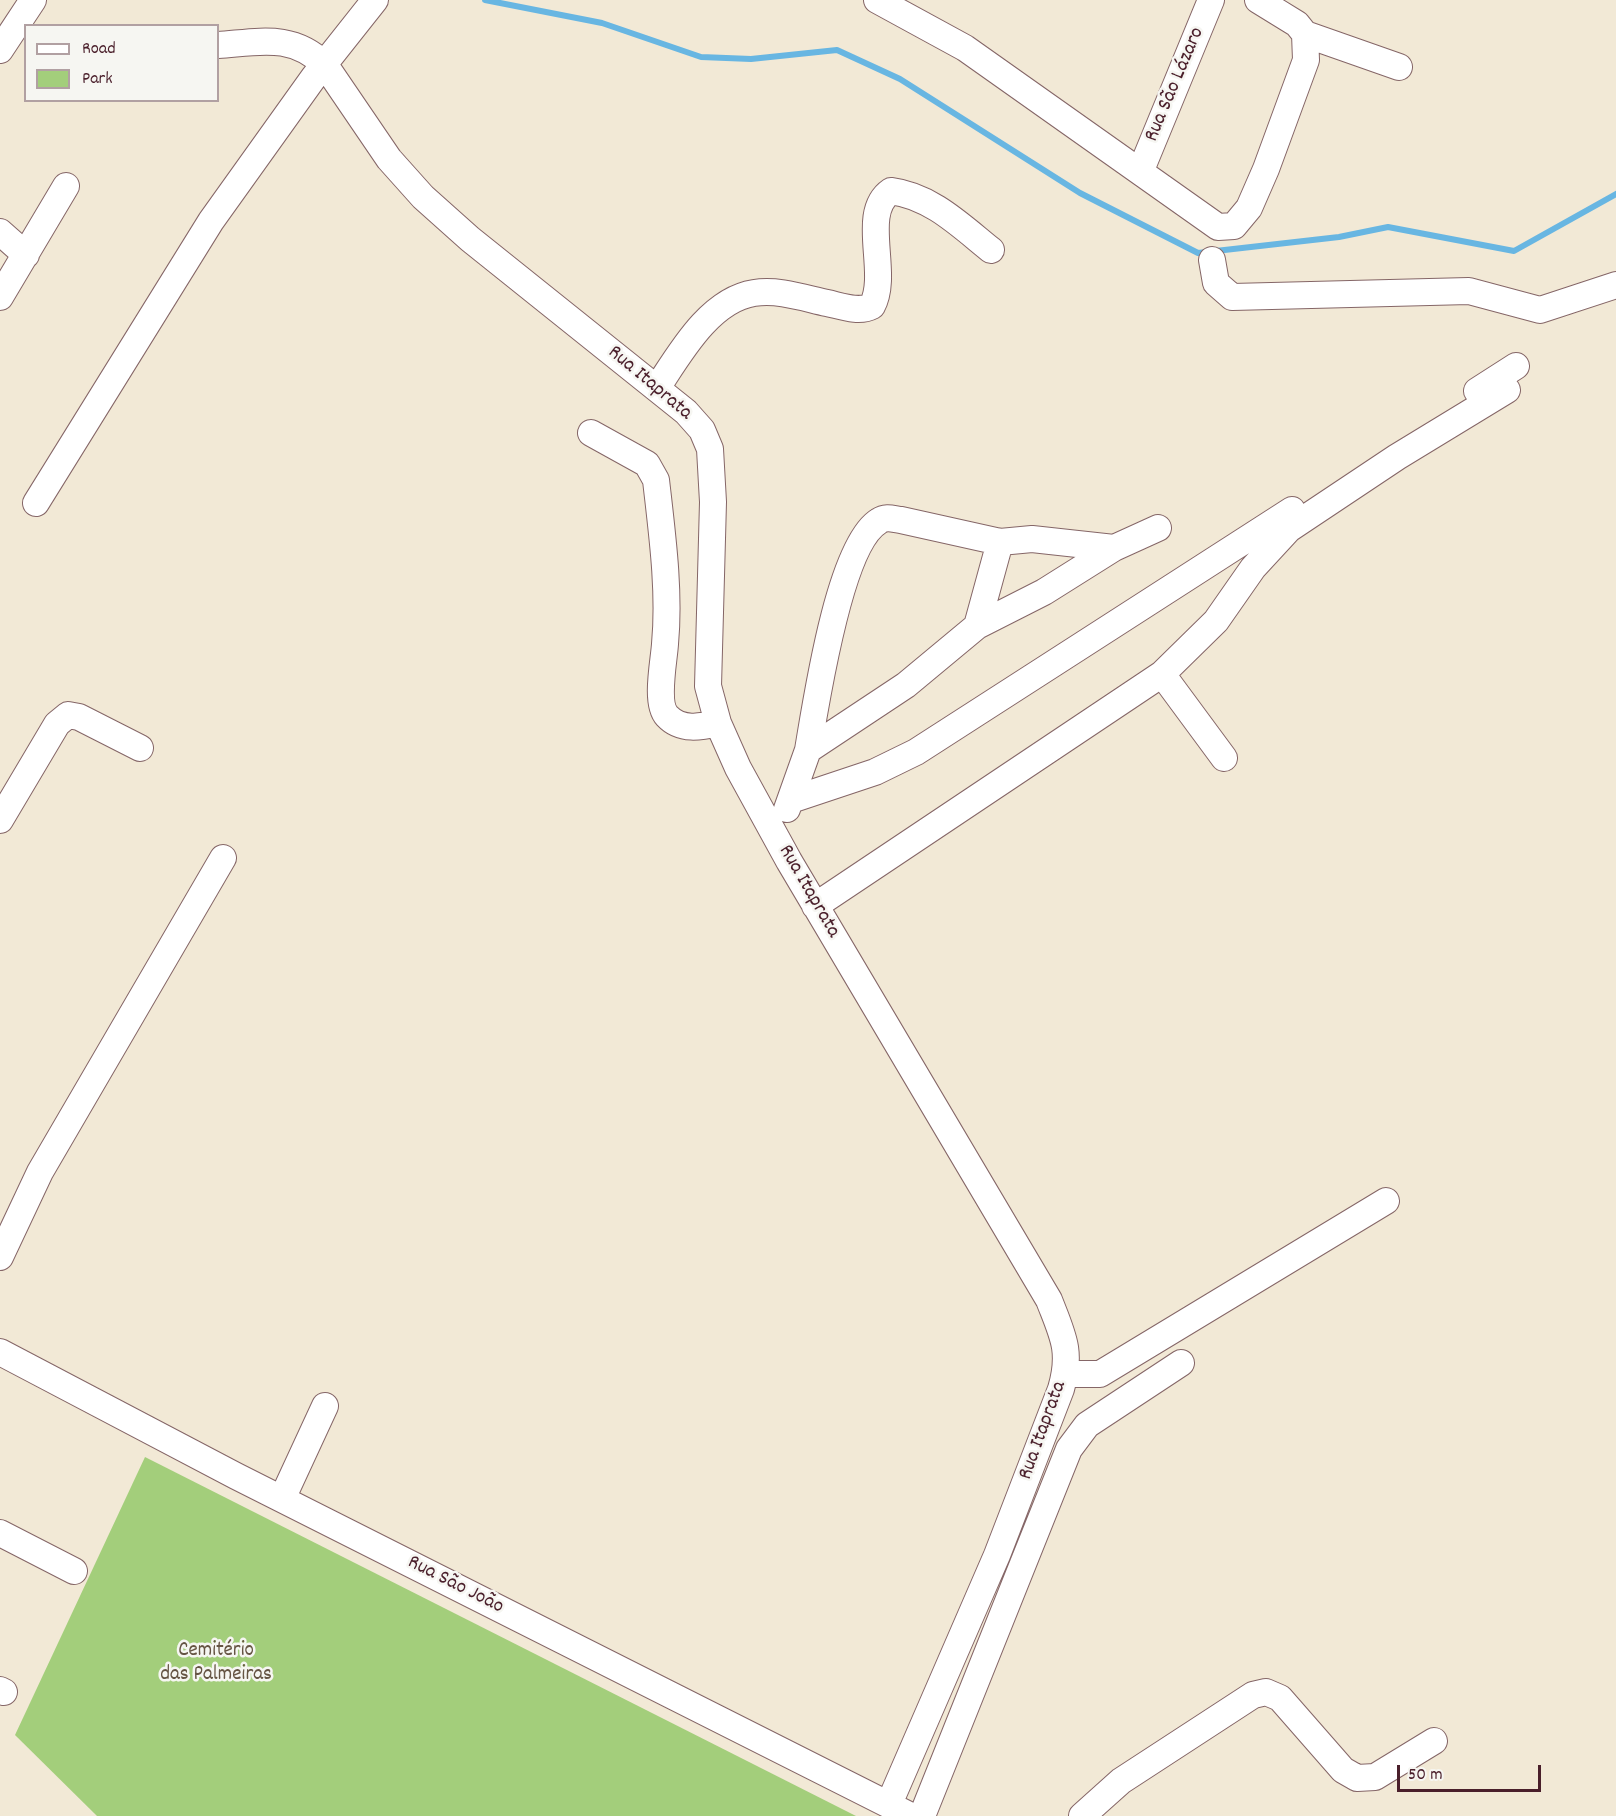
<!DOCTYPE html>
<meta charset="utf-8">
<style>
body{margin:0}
#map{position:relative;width:1616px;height:1816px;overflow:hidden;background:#f2e9d6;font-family:Dekko,sans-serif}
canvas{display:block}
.legend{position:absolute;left:24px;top:24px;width:195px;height:78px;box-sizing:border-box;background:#f6f6f2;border:2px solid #b1a0a2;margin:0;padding:8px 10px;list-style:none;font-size:18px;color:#4a1f2b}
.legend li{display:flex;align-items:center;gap:12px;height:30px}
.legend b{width:30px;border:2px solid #b1a0a2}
.scale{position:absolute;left:1397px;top:1765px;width:144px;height:27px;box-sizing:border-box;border:3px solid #4a1f2b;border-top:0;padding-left:8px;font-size:18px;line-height:21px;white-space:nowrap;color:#4a1f2b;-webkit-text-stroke:4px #f6f6f2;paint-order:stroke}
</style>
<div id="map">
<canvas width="1616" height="1816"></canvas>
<ul class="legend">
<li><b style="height:8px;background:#fff"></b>Road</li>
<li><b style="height:16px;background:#a3ce7b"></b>Park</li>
</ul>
<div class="scale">50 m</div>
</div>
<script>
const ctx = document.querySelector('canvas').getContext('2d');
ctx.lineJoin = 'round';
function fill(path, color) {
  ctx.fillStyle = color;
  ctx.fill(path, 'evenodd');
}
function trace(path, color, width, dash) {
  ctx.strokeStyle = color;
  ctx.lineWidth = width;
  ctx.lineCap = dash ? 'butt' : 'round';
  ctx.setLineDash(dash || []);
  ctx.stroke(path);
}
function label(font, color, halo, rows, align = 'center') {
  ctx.font = font + ' Dekko,sans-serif';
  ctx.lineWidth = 5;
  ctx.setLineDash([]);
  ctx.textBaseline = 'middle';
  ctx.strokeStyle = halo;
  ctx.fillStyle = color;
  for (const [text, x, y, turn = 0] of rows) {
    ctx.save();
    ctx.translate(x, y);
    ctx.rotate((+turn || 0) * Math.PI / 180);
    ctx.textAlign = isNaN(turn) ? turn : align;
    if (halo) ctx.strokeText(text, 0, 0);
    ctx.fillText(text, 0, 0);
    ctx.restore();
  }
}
const green = new Path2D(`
 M145,1457L856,1816H97L15,1735Z`);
const stream = new Path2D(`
 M485,0L602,23L701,57L751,59L837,50L900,79L1080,193L1198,253L1339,237L1388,227L1514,251L1616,194`);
const minor = new Path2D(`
 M877,0L965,48L1218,227L1234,226L1249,208L1266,169L1306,60L1305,34L1297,24L1258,0
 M1305,34L1399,67
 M218,45C260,42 292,33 325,65L389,159L423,197L470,239L686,412L702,430L710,449L713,502L708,686L718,723L738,768L789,861L1049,1300C1063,1336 1072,1351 1061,1389L997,1555L889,1804
 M0,50L33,0
 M1141,170L1211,0
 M0,232L26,255
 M1212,260L1216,283L1232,297L1469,291L1540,310L1616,285
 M0,297L66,186
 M657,388C679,355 709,300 754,293C778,289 804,298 827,303C841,306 859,313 872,306C890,273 859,213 891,191C931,196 961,226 991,250
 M1477,391L1516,366
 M591,433L647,464L656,480C662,533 670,591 665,644C664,661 655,703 667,716C681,731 701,727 718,723
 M36,503L211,221L314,77L375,0
 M977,626L1000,542
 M1162,674L1224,758
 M808,750C816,703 839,545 879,521C886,516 893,519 901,520L1000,542L1032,539L1114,548
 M791,800L875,772L916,752L1292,510
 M787,809L808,750L906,685L977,626L1044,592L1114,548L1158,528
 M0,820L57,724L68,715L79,717L140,748
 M815,906L1162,674L1216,621L1253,568L1289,529L1397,457L1507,390
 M0,1257L40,1172L223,858
 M0,1352L236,1476L911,1816
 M1065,1374H1100L1386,1201
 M282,1499L325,1406
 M0,1533L74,1571
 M0,1690L4,1692
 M922,1816L1069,1449L1087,1425L1181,1363
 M1082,1816L1121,1781L1253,1695L1266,1692L1280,1698L1343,1770L1357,1778L1375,1777L1434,1741`);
const streetNames = [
 ["Rua São Lázaro",1176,85,-67],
 ["Rua Itaprata",649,384,40],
 ["Rua Itaprata",808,892,60],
 ["Rua Itaprata",1044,1431,-70],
 ["Rua São João",455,1586,27]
];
const parkNames = [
 ["Cemitério",216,1652],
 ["das Palmeiras",216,1676]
];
fill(green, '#a3ce7b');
trace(stream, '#68b6e2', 6);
trace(minor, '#856667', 28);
trace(minor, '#fff', 26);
label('21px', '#4a1f2b', '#f6f6f2', streetNames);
label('21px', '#655443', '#f6f6f2', parkNames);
</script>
